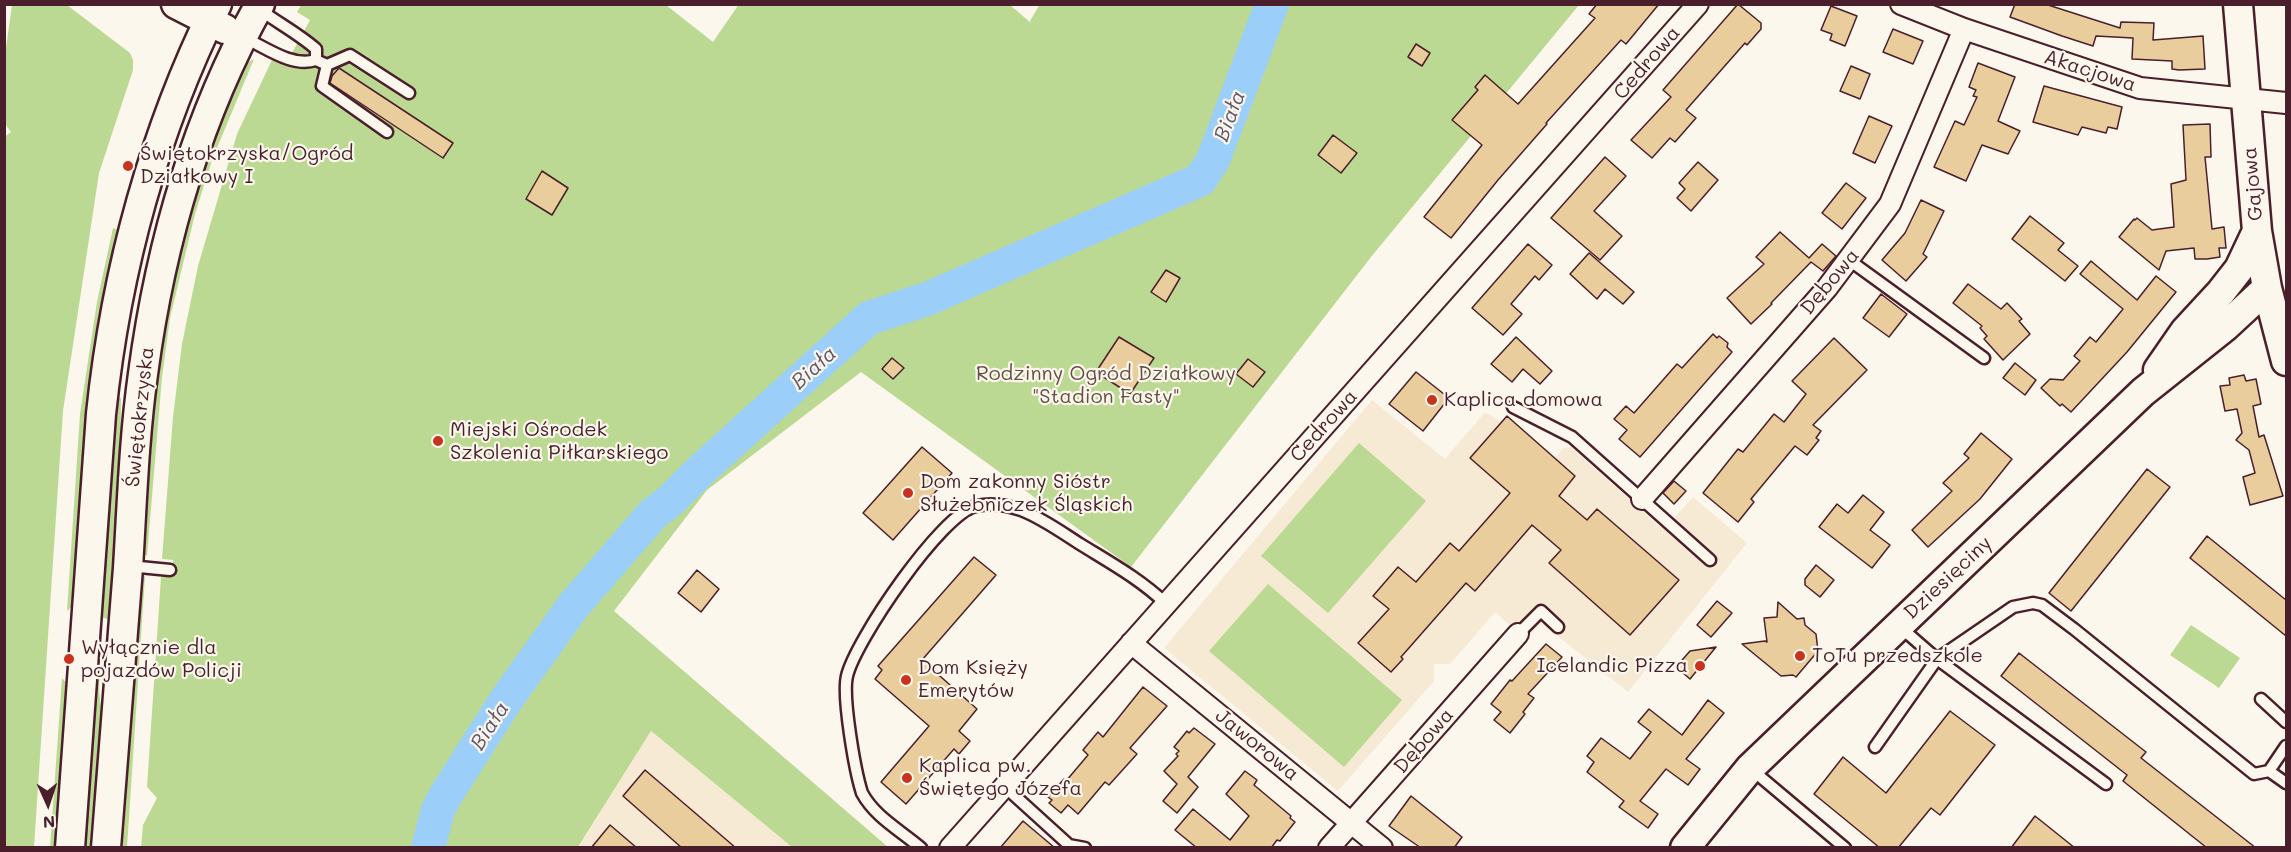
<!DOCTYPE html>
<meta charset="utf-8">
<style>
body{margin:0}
#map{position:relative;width:2291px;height:852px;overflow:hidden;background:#fbf7ec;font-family:Mali,sans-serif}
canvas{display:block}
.frame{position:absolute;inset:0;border:6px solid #4a1f2b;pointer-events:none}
.north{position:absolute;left:18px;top:774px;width:60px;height:60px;-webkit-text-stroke:4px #fbf7ec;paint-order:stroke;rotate:177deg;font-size:16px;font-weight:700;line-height:24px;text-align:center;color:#4a1f2b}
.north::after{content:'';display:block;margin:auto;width:21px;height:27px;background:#4a1f2b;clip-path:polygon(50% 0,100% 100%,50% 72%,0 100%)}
</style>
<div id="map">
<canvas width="2291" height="852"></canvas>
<div class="frame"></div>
<div class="north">N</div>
</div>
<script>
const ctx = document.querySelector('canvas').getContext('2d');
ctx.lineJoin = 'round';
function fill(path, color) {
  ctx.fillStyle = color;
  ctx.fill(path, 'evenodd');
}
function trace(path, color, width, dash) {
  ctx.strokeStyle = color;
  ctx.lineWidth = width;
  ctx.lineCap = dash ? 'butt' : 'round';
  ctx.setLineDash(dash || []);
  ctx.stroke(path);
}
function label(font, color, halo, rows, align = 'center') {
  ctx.font = font + ' Mali,sans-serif';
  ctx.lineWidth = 4.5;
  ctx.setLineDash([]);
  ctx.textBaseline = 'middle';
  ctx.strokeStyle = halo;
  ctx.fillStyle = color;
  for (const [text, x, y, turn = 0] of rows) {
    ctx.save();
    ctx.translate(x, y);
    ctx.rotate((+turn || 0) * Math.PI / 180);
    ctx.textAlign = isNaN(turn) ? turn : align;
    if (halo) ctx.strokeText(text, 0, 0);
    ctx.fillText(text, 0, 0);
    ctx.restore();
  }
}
const built = new Path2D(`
 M1372,400L1445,459L1485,412L1501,422L1507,416L1555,459L1563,448L1571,447L1658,525L1666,527L1693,497L1747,543L1628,692L1540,622L1526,640L1495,612L1450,664H1434V681L1338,791L1164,648Z
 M651,731L792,847L578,848Z`);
const green = new Path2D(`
 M739,4L1010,5L1031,23L1030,21L1040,4L1579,5L1371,257L1131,567L861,372L707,490L614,611L888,847H792L651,731L578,847L141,848L143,825L157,798L147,787L161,577H172L173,560L162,559L173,417L182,344L198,266L237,134L272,60L285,66L310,20L297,12L301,5H666L713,42Z
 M67,5L130,53L133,60V70L99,173L63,411L34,847H5L4,137L11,132L5,124V55L12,5Z
 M254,59L212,160L195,214L170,318L162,377L147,556L143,553C147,474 150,394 165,316C181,231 209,153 240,72L245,64Z
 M113,228L118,230V246L75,604L67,611L80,414L97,302Z
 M115,396L121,398L120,499L111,621L105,618L98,619Z
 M1359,443L1426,501L1328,613L1261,556Z
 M145,576L127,847L119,848L139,581Z
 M1268,584L1402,700L1344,767L1209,651Z
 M2191,625L2240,658L2219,688L2170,655Z
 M99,639L101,642L99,690L103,728L95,847L82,848Z
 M62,678L70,687L57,847L50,848Z`);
const river = new Path2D(`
 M428,848L438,810L444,798L506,700L574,605L652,515L672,499L699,472L869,318L927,299L1200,180L1213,160L1272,4`);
const building = new Path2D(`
 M1597,4H1659L1626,44L1621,40L1546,123L1547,124L1498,180L1451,238L1424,217L1482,145L1452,120L1478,90L1475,87L1485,75L1518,104L1595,18L1589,14Z
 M1738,4L1761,23V29L1747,45L1745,43L1686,110L1696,118L1675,142L1670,138L1652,158L1631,140L1671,97L1663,90Z
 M2015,4H2045L2120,28L2121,22L2154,23L2153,40L2203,36L2205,69L2179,70L2172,69V61L2132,59L2133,38L2096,36L2093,46L2062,36L2010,17Z
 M1831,6L1857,16L1845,46L1830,40L1832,34L1821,30Z
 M1893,29L1923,41L1913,64L1883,52Z
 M1416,44L1430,53L1422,66L1408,57Z
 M1978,63L2015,77L1998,121L2020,131L2008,154L1982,145L1966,181L1934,167L1955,121L1964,125L1977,97L1973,96L1976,90L1969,87Z
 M1851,66L1870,74L1860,99L1840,91Z
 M339,68L453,143L443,158L330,83L332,76Z
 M2044,86L2122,107L2117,129L2108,127L2106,133L2082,127L2078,135L2033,122Z
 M1869,116L1892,126L1875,163L1853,153Z
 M2210,124L2211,157H2205L2212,229L2224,227L2226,248H2219L2220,257L2207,259H2195L2194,248L2166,251L2159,270L2119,237L2134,219L2135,220L2137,218L2152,230L2174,227L2171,184L2186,180L2183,125Z
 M1333,135L1357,153L1341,173L1318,155Z
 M1605,157L1626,176L1594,211L1622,236L1600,260L1551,218Z
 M1698,162L1718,180L1691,211L1677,198L1685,189L1679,183Z
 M542,171L568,188L552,215L526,199Z
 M1846,183L1866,198L1842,229L1822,213Z
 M1921,200L1944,211L1923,254L1927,257L1906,281L1882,260L1905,233Z
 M2030,216L2064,243L2058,250L2078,266L2065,281L2012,239Z
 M1780,232L1809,258L1822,244L1836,256L1823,271L1811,262L1771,303L1772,304L1751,324L1727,298L1764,264L1756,257Z
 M1528,244L1552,265L1539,280L1535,276L1511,304L1522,314L1503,335L1472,308Z
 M1589,253L1634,292L1623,304L1605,289L1597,299L1570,274Z
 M2091,261L2137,300L2156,276L2176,292L2127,352L2071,412L2062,404L2060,406L2041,388L2050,379L2063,380L2080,361L2074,356L2090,337L2096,342L2123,309L2080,274Z
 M1166,270L1180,278L1166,302L1151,292Z
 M1968,284L2001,309L2007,303L2022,319L2019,321L2030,334L2003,360L1984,339L1987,336L1980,328L1982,326L1953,303Z
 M1881,294L1907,314L1889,337L1863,318Z
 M1713,334L1717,338L1719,336L1728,343L1727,347L1732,352L1640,457L1619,439L1627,430L1614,419L1626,406L1634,413L1677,364L1682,368Z
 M1119,337L1154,358L1130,394L1096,372Z
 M1516,337L1552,371L1540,384L1523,369L1512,382L1491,364Z
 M1834,338L1867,370L1813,425L1821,431L1816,438L1819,440L1807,455L1795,446L1751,499L1754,502L1738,522L1703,493L1738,449L1743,452L1774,414L1784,422L1806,394L1792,381Z
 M892,358L904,368L893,379L882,369Z
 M1248,359L1265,372L1253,387L1236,374Z
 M2015,363L2036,380L2025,395L2003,378Z
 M1416,372L1449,398L1423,431L1389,404Z
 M2244,375L2246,381L2256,379L2261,404L2253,406L2259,437L2264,435L2283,496L2250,505L2243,477L2255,473L2249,450L2236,440L2242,433L2237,409L2225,411L2220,386L2230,385L2229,378Z
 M1507,416L1575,476L1559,496L1587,520L1597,509L1679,580L1630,635L1549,563L1561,550L1532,525L1475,591L1466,583L1401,657L1403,659L1391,672L1358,643L1389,609L1373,596L1398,567L1416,582L1450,543L1459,551L1510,493L1470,458Z
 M1981,433L2012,459L1980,499L1928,547L1912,530L1952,491L1943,483L1969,458L1964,454Z
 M922,447L952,473L893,540L863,513Z
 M2147,469L2170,487L2071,611L2049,593Z
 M1674,481L1686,491L1674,504L1663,493Z
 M1863,495L1884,512L1870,530L1890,545L1872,568L1819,527L1837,504L1848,513Z
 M2207,536L2286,600V636L2190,558Z
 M974,557L996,575L922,660L977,709L959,731L970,741L959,754L954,749L906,804L881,782L929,726L875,679L882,670L878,666Z
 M1816,565L1834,580L1820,597L1805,585V579Z
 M697,570L719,589L701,612L678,593Z
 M1717,601L1732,613L1711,637L1697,625Z
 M1778,602L1797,619L1804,618L1805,625L1816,634L1818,651L1796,677L1793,675L1781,676L1742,644L1765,641L1767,642L1764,618L1777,617Z
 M1546,644L1562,657L1528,694L1534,698L1523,712L1525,714L1510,733L1494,720L1501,712L1491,704L1510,680L1512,681Z
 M1716,647L1690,679L1676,667L1690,651Z
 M2019,653L2146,752L2141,758L2256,848H2207L2123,781L2127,775L2001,676Z
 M1143,687L1167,706L1130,748L1137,754L1109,785L1105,782L1078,814L1068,805L1061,813L1049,803L1052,800L1048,797L1064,779L1066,781L1088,755L1083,750L1098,732L1103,737Z
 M1708,700L1724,713L1686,759L1700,769L1688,785L1666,769L1640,801L1658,814L1648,828L1619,807L1624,801L1587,772L1594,762L1587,756L1601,738L1630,759L1651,732L1638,722L1649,709L1682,735Z
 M1950,711L1995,745L1940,815L1931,808L1898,848H1880L1814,794L1843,757L1886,793Z
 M1194,728L1215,744L1188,777L1198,787L1177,813L1163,801L1177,784L1164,771L1178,756L1176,754L1179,751L1174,747L1187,731L1189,733Z
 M645,770L736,848H682L623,796Z
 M1245,771L1257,780L1254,785L1291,816L1290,818L1295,822L1280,841L1277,840L1271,848H1197L1175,830L1193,809L1230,840L1249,816L1226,794Z
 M1411,796L1462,837L1454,848H1421L1389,826Z
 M2035,816L2075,848H2011Z
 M1023,821L1055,848H1000Z
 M610,825L637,848H591Z`);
const lane = new Path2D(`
 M259,9C278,23 299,34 316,49V60
 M243,37C265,47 292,68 316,60L327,65L350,55L409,93
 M327,65L322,86L387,132
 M1849,260L1984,358
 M1513,407L1572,437L1710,560
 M129,566L170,570
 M1899,626L1937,659L2106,784
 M1518,634L1541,611L1558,627
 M2261,699L2286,722
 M1875,747L1937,659L2013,607L2033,603L2042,605L2074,629L2254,774L2269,771L2286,746
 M1751,769L1845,848
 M2269,771L2286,783
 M1004,786L1069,845L1085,848
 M921,848C900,830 875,817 862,793C855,771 842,697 847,676C855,641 942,513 976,506C990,503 1007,505 1021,510C1042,518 1061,532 1080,544C1109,562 1140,579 1165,603`);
const street = new Path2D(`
 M1901,4L1964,29L2140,88L2286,103
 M1642,499L1827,288L1890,204L1964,29
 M1131,643L1382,848
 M950,848L1698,4
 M1329,848L1518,634`);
const secondary = new Path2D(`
 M176,4L225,29
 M2238,4L2257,231L2267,288L2286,361
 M2158,370L2185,331L2221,292L2239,269L2257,231
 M70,848L101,414C116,271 153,133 217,4
 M106,848C113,754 121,661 128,568C132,503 134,438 143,374C160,246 197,117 260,4
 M1685,848L1750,768L1773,746L2143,392L2226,326L2267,288`);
const markers = [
 [128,166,6,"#c8321e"],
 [1432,400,6,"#c8321e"],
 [438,441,6,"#c8321e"],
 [908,493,6,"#c8321e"],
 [1800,656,6,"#c8321e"],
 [69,659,6,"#c8321e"],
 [1700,666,6,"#c8321e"],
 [906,680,6,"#c8321e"],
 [907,778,6,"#c8321e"]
];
const streetNames = [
 ["Cedrowa",1647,63,-49],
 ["Akacjowa",2090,71,18],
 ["Gajowa",2253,184,-95],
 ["Dębowa",1830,282,-50],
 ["Świętokrzyska",140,417,-84],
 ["Cedrowa",1324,426,-48],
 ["Dziesięciny",1948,578,-43],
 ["Dębowa",1424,741,-49],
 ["Jaworowa",1257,745,39]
];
const poiNames = [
 ["Świętokrzyska/Ogród",140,154],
 ["Działkowy I",140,177],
 ["Kaplica domowa",1444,400],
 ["Miejski Ośrodek",450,430],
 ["Szkolenia Piłkarskiego",450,453],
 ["Dom zakonny Sióstr",920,482],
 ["Służebniczek Śląskich",920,505],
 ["Wyłącznie dla",81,648],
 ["pojazdów Policji",81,671],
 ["ToTu przedszkole",1812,656],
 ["Icelandic Pizza",1688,666,"right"],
 ["Dom Księży",918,668],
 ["Emerytów",918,691],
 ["Kaplica pw.",919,766],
 ["Świętego Józefa",919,789]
];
const parkNames = [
 ["Rodzinny Ogród Działkowy",1106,374],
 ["\"Stadion Fasty\"",1106,397]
];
const waterNames = [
 ["Biała",1230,116,-69],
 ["Biała",814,368,-42],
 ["Biała",490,726,-57]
];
fill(built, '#f6ead4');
fill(green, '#bbd992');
trace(river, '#9bcff9', 34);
fill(building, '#eacd9d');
trace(building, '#4a1f2b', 1.5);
trace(lane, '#4a1f2b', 15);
trace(street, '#4a1f2b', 24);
trace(secondary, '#4a1f2b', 33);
trace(lane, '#fbf7ec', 10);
trace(street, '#fbf7ec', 20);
trace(secondary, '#fbf7ec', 28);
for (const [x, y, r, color] of markers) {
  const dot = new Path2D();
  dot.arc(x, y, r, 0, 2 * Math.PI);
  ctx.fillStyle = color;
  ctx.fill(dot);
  trace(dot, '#fbf7ec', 2);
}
label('20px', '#4a1f2b', '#fbf7ec', streetNames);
label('20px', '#4a1f2b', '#fbf7ec', poiNames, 'left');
label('20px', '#664e45', '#fbf7ec', parkNames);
label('italic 21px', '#625469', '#fbf7ec', waterNames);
</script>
